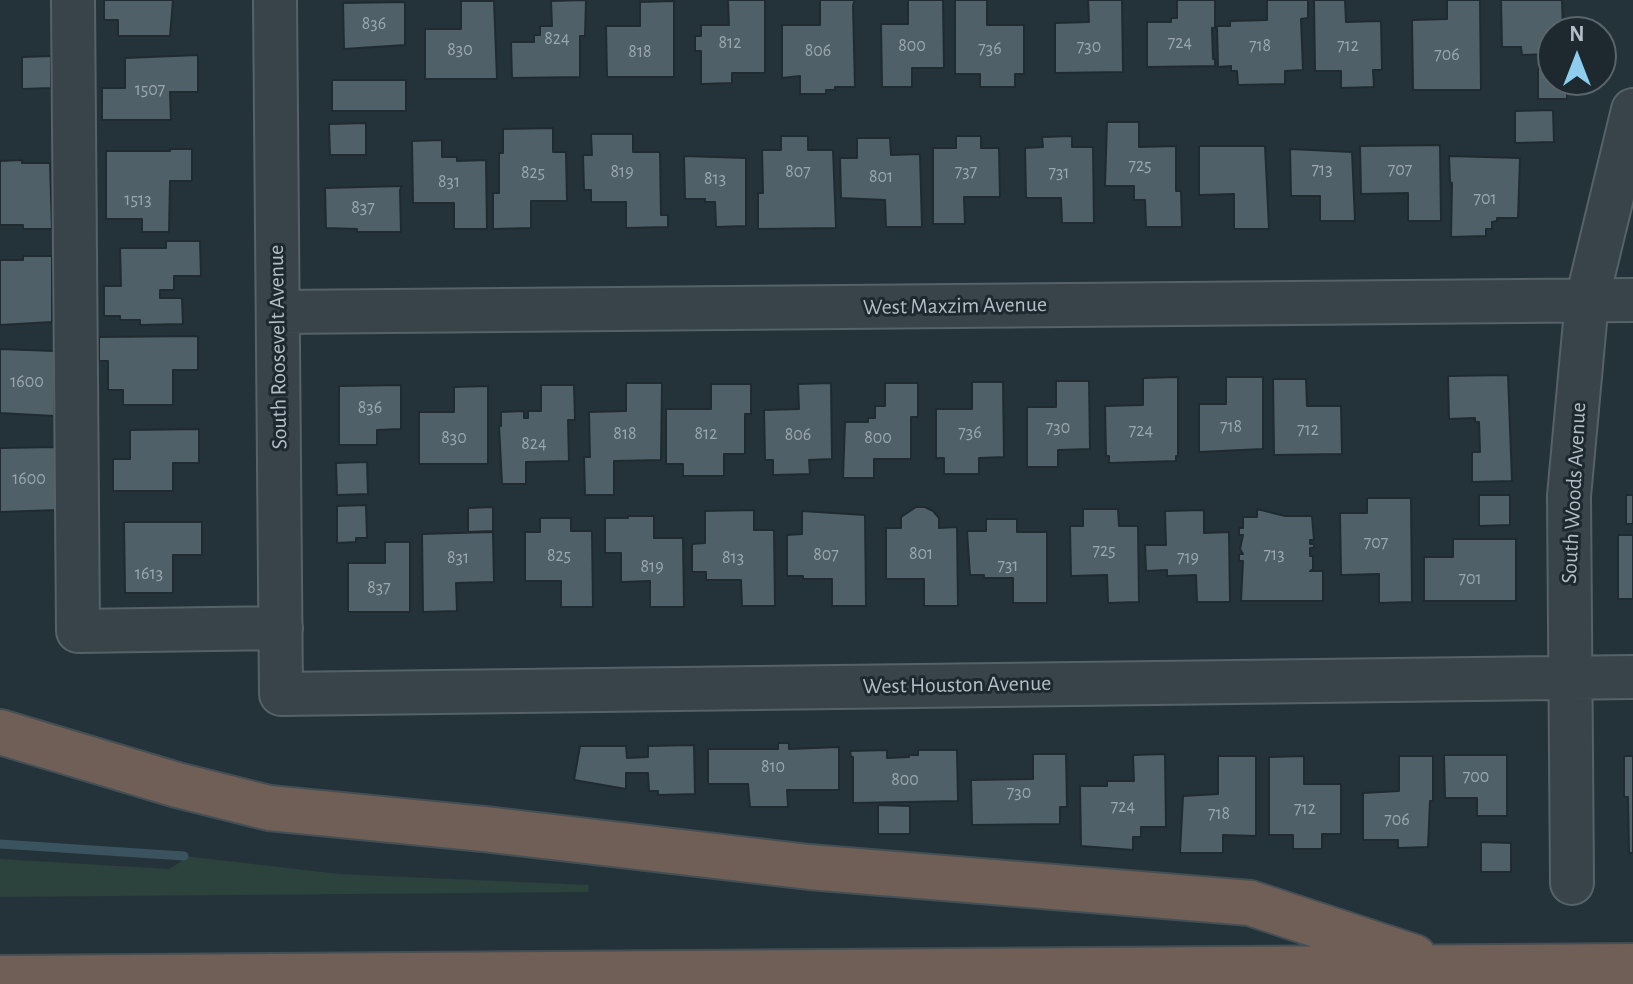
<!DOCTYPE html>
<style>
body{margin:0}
#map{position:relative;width:1633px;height:984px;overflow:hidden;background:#243339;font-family:"Alegreya Sans",sans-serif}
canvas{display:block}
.north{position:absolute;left:1537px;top:16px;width:80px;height:80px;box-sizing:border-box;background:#1d292f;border:2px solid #59656b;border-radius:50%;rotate:0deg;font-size:22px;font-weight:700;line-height:32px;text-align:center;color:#b3bfc6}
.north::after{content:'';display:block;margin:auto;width:28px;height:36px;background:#8fcdef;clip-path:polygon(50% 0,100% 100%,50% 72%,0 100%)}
</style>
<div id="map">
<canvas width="1633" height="984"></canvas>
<div class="north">N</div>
</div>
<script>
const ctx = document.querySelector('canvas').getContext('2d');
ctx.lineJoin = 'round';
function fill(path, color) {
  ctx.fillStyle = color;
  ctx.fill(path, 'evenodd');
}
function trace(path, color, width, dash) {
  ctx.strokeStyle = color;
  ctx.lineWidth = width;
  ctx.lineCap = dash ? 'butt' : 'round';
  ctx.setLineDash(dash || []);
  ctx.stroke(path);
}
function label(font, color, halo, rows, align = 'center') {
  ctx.font = font + ' "Alegreya Sans",sans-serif';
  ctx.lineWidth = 6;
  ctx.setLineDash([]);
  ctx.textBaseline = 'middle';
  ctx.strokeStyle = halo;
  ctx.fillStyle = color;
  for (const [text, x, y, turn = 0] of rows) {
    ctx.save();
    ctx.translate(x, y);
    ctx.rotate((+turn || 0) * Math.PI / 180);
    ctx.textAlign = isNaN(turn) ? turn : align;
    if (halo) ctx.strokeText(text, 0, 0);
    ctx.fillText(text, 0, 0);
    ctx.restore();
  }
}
const green = new Path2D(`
 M184,856L339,874L589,885L588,892L0,897V859L169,869L182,861Z`);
const stream = new Path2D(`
 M0,844L184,856`);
const building = new Path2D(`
 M104,0H173L170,36H118V20H104Z
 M586,0L585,36H580V77L512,78L511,42H534V35H540V26H552L551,1Z
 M728,0H765V73H732V83L701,84V51H695V36H701V25H729Z
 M820,0H855L853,5L855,87H835V90H826V94H800V76L782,78V25H820Z
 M908,0H943L944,68H912V87H882L881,24H908Z
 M955,0H987V25H1024V74H1015V87H980V74H955Z
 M1088,0H1122L1123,72L1055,73V23L1089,22Z
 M1177,0H1215V28H1212L1213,59H1215V66L1147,67V22H1171V18H1177Z
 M1267,0H1308V18L1301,19L1303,70L1285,71V84L1238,85L1237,71H1231V66L1218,67L1217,26H1230V21L1267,20Z
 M1314,0H1345L1346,22L1381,21L1382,70H1373L1374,87L1341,88V71H1315Z
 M1447,0H1480L1481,90H1413L1412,20L1447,19Z
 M1501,0H1562L1563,32H1553V54L1522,55L1521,47H1502Z
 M461,1H494L497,79H425V29H461Z
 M674,1V77H607L606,26H640V2Z
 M405,2V45L344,49L343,3Z
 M198,55V92H170L171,120H102V88H125V58Z
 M51,56V88L22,89V57Z
 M1538,69H1553V80H1567V99H1538Z
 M332,80H406V111H332Z
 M1553,110L1554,142L1515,143V111Z
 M1107,122H1139V147L1176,146V191H1181L1182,227H1146L1145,200H1134V186H1105Z
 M366,123V155H330L329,124Z
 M553,128V152H566L567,201H531V228L493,229V193H499V153H503V129Z
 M591,134H633V152H660L661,215H668V227L626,228V202H591V190H584L583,155H592Z
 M781,136H808V150H833L836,228L758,229V193H763L762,150H781Z
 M956,136H981V148H999L1000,197H964L965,224H933V148H956Z
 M1072,136V147H1093L1094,223H1062L1061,198H1026L1025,148L1043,147L1042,137Z
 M857,138H890L891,155L920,154L922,227H886L885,200L841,198L840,158H857Z
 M442,140V157H457V161L486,160L487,229H454V203H413L412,141Z
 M1440,145L1441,221H1408V193L1361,194L1360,146Z
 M1199,146H1265L1269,229H1234V194L1199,195Z
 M170,149H192V181H170L169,232H142V219H106V151H170Z
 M1290,149L1352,152L1355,221H1320V196H1291Z
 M684,156L746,158V226L716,227L715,202H705V199H685Z
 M1449,156L1520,158L1518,218H1497V221L1492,222V229H1486V236L1451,237L1452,183L1450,182Z
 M22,160V163H50L52,229H23V225H0V161Z
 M402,186L400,190L401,232H357V229L326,228L325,188Z
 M166,241H200L201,276H174V290H160V298H182L183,324L140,325V320H120V316H104V286H121L120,248H166Z
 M23,256H52V322L0,325V260H23Z
 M198,336V370H173V405H123V390H108V361H99V337Z
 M0,349L54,351V416L0,413Z
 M1508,375L1512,481L1472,482V452H1480L1479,422H1475V418L1449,419L1448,376Z
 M1178,377V456H1176V461L1109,463V456H1106L1105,406L1143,405V378Z
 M1226,377H1263V449L1199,452V404H1226Z
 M1273,379H1306L1307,406H1341L1342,454L1274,455Z
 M1056,381H1089L1090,449L1058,450V467H1027V407H1056Z
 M972,382H1003L1004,457L979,458V474H944V458H936V409H972Z
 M626,383H662L661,460L614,461V495H585L584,457H590L589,412L626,411Z
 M831,383L832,459L809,460L810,474L773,475V460H765L764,410L799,409L798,384Z
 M885,383H918V417H911V459H874V478H843L845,422H868V418H875V406H885Z
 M711,384H751V414H745V454H724V476H683V464H666V409H711Z
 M401,385V429L377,430V445H339V386Z
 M541,385H574L575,420H568L569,461L526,462V484H502L499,426H501V412L524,411V418H528V411H541Z
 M488,386V464H419V412H454V387Z
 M199,429V463H173V491H113V459H130V430Z
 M57,447L58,510L0,512V448Z
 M367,462L368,494L337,495L336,463Z
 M1479,495H1510V525L1479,526Z
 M1626,495H1633V524H1626Z
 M1367,498H1411L1412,602L1379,603V574L1341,575L1340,513H1367Z
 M366,505L367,538H356V542L337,543V506Z
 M493,507V531L468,532V508Z
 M916,507H925L933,511L939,518V528L957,527L958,606H924V579H886V528H901V517Z
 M1083,509H1118L1119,526H1138L1139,602L1108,603L1107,575L1071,576L1070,526H1083Z
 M1257,509L1285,516H1312L1314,540H1310V544H1314V548H1310V556H1313V569L1310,571H1323V601H1241L1243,561H1239V554H1243L1240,549L1243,535H1239V528H1243V517H1257Z
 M754,510V530H774L775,606H742L741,580H706V572H692V544L705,543V511Z
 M1204,510V533L1229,532L1230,602H1197L1196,575L1167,576V570L1146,571L1145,545H1166L1165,511Z
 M802,511L865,515L866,606H832V579H803V576H787V535L802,534Z
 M628,516H654V538H683L684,607H650V581L621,582V553H605V518H628Z
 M540,518H571V531H592L593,607H561V581H525V532H540Z
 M986,519H1017V532H1047V603H1013V578H984V575H970L967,531H986Z
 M124,522H202V555H173V593H125Z
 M493,532L494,582L456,583L457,611L423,612L422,534Z
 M1618,535H1633V599H1618Z
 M1453,539H1516V601H1424V557H1453Z
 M385,542H410V612H348V563H385Z
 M778,743H789V749L839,747V790H787L788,807H750L748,784H708V749H778Z
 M694,745L695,794L658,795V791H649L648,773H626V789L574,780L580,746H626L627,758L648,757V746Z
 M887,750V758L909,757V755H918V750H957L958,801L853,803V757H851L850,751Z
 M1033,754H1066L1067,807H1060V824L972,825L971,780L1033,779Z
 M1165,754L1166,827H1141V837H1133V850L1081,846L1080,786H1107V781H1134L1133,755Z
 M1444,755H1507V816H1477V798H1445Z
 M1218,756H1256V836L1223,835V853H1180L1183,796L1218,794Z
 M1304,756V784H1341V834H1322V849H1293V835H1269V757Z
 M1399,756H1433V801H1430L1428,847L1398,848V840H1363V793L1399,791Z
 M1624,756H1633V853H1629L1628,797H1624Z
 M878,805L910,806V834H878Z
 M1481,842L1511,843V872H1481Z`);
const minor = new Path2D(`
 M73,0L78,631L281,628
 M275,0L281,694L1633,677
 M278,312L1633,300
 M1572,883L1569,496L1587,300L1633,110`);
const highway = new Path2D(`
 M0,732L177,785L269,808L484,829L809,867L1250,903L1414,957
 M0,978L1633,966`);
const numberNames = [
 ["836",374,24],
 ["824",557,39],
 ["812",730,43],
 ["724",1180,43],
 ["800",912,46],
 ["718",1260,46],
 ["712",1348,46],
 ["730",1089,47],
 ["736",990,49],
 ["830",460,50],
 ["806",818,51],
 ["818",640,52],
 ["706",1447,55],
 ["1507",150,90],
 ["725",1140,166],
 ["713",1322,170],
 ["707",1400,170],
 ["819",622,172],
 ["807",798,172],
 ["737",966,172],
 ["825",533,173],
 ["731",1059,173],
 ["801",881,177],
 ["813",715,179],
 ["831",449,182],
 ["701",1485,199],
 ["1513",138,200],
 ["837",363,208],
 ["1600",27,382],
 ["836",370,408],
 ["718",1231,427],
 ["730",1058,428],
 ["712",1308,430],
 ["724",1141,431],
 ["736",970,433],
 ["818",625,434],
 ["812",706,434],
 ["806",798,435],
 ["830",454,438],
 ["800",878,438],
 ["824",534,444],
 ["1600",29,479],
 ["707",1376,543],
 ["725",1104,551],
 ["801",921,554],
 ["807",826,555],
 ["713",1274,555],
 ["825",559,556],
 ["831",458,558],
 ["813",733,558],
 ["719",1188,558],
 ["731",1008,566],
 ["819",652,567],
 ["1613",149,574],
 ["701",1470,579],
 ["837",379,588],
 ["810",773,767],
 ["700",1476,777],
 ["800",905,780],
 ["730",1019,793],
 ["724",1123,807],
 ["712",1305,809],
 ["718",1219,814],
 ["706",1397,820]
];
const streetNames = [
 ["West Maxzim Avenue",955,306,-1],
 ["South Roosevelt Avenue",278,347,-91],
 ["South Woods Avenue",1574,493,-87],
 ["West Houston Avenue",957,685,-1]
];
fill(green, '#2c423c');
trace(stream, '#3a535f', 9);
fill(building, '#506068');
trace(building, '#1f2b31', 2);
trace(minor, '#566268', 46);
trace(highway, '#434f55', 48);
trace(minor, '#38444a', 42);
trace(highway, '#6f5f56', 44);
label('18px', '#9aa7ae', null, numberNames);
label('22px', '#b3bfc6', '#1d292f', streetNames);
</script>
